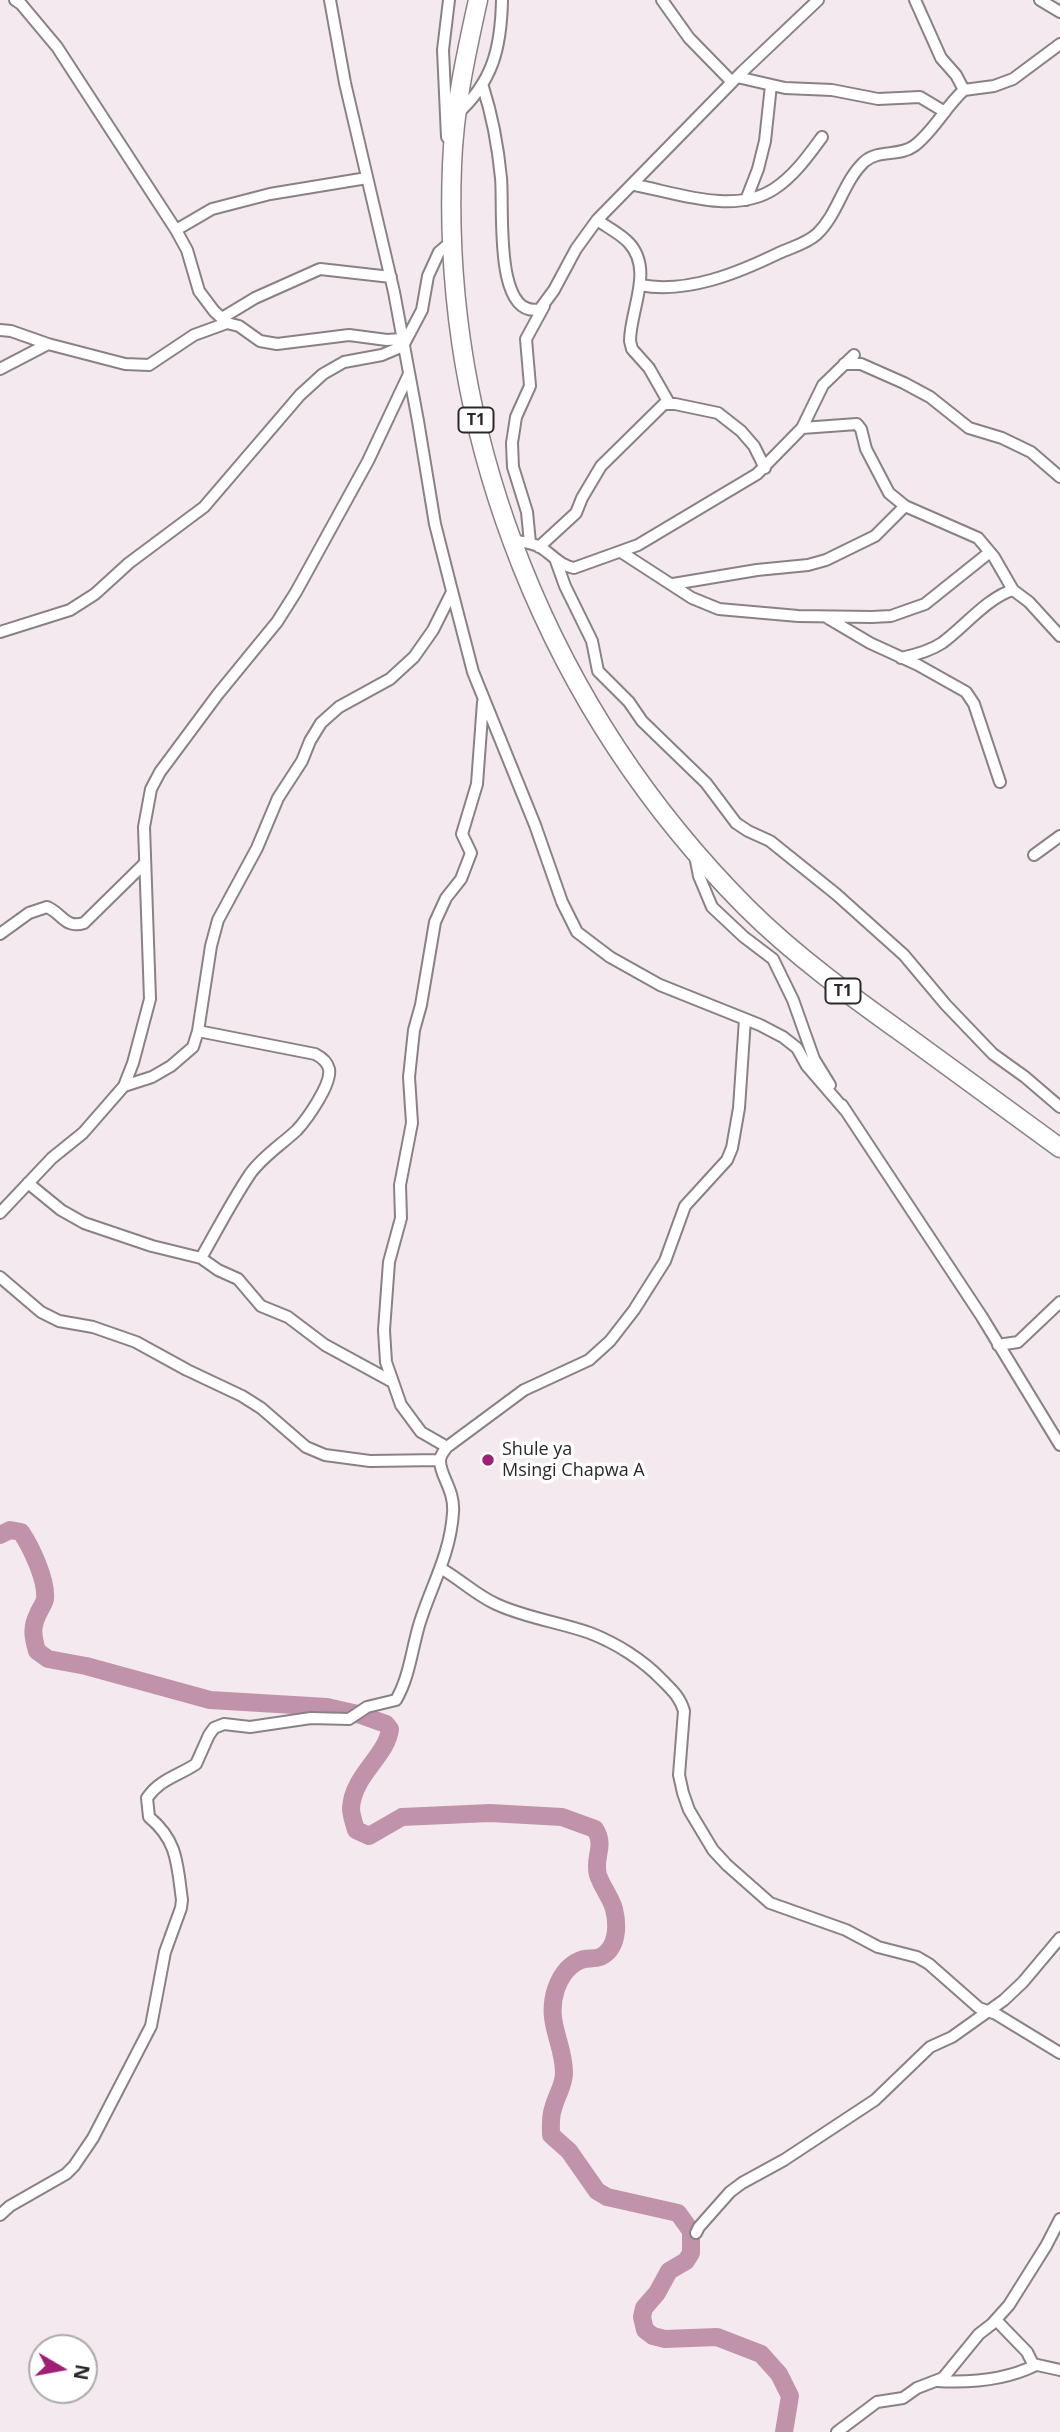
<!DOCTYPE html>
<style>
body{margin:0}
#map{position:relative;width:1060px;height:2432px;overflow:hidden;background:#f4e9ef;font-family:"Open Sans",sans-serif}
canvas{display:block}
.north{position:absolute;left:28px;top:2334px;width:70px;height:70px;box-sizing:border-box;background:#fff;border:2px solid #aba9aa;border-radius:50%;rotate:100deg;font-size:19px;font-weight:700;line-height:28px;text-align:center;color:#2c282a}
.north::after{content:'';display:block;margin:auto;width:24px;height:32px;background:#9e1f73;clip-path:polygon(50% 0,100% 100%,50% 72%,0 100%)}
</style>
<div id="map">
<canvas width="1060" height="2432"></canvas>
<div class="north">N</div>
</div>
<script>
const ctx = document.querySelector('canvas').getContext('2d');
ctx.lineJoin = 'round';
function trace(path, color, width, dash) {
  ctx.strokeStyle = color;
  ctx.lineWidth = width;
  ctx.lineCap = dash ? 'butt' : 'round';
  ctx.setLineDash(dash || []);
  ctx.stroke(path);
}
function label(font, color, halo, rows, align = 'center') {
  ctx.font = font + ' "Open Sans",sans-serif';
  ctx.lineWidth = 7;
  ctx.setLineDash([]);
  ctx.textBaseline = 'middle';
  ctx.strokeStyle = halo;
  ctx.fillStyle = color;
  for (const [text, x, y, turn = 0] of rows) {
    ctx.save();
    ctx.translate(x, y);
    ctx.rotate((+turn || 0) * Math.PI / 180);
    ctx.textAlign = isNaN(turn) ? turn : align;
    if (halo) ctx.strokeText(text, 0, 0);
    ctx.fillText(text, 0, 0);
    ctx.restore();
  }
}
const river = new Path2D(`
 M0,1535L10,1530L21,1532C31,1547 47,1580 45,1599C44,1604 40,1609 38,1614C31,1628 33,1637 37,1651L48,1659L86,1666L210,1700L327,1707L358,1714L386,1724L390,1729C387,1756 353,1775 351,1808C351,1815 354,1823 356,1830L369,1836L402,1817L490,1813L562,1817L595,1829C606,1847 593,1857 598,1875C602,1887 611,1898 614,1909C618,1925 618,1949 600,1957C595,1959 589,1958 584,1959C570,1963 561,1975 556,1989C545,2023 564,2042 564,2073C564,2086 556,2096 553,2109C550,2117 551,2127 551,2135L569,2151L597,2191L607,2197L678,2213L691,2231V2253L686,2261L669,2271L657,2293L644,2308L642,2317L645,2330L653,2336L665,2339L717,2337L761,2354L779,2374L790,2396L784,2432`);
const minor = new Path2D(`
 M15,0L21,4L57,47L176,230L187,250L199,291L214,311L227,323
 M330,0L345,83L394,292L418,421L435,524L451,587L473,672L535,825L562,902L577,932L610,957L660,985L760,1025L783,1037L797,1048L807,1066L845,1110
 M662,0L689,38L732,82
 M915,0L941,58L956,75L964,90
 M1040,0L1060,12
 M737,77L785,88L832,90L878,99L920,97L945,112
 M483,87C492,115 498,147 501,178C504,205 493,320 540,309L554,290L576,249L597,220L742,72L818,0
 M456,115C493,82 501,48 502,0
 M447,137L443,50L449,0
 M635,185C677,193 734,215 774,189C794,176 808,156 822,137
 M746,200L758,169L765,141L771,85
 M597,220C607,227 621,234 629,243C654,270 630,310 630,341L632,349L649,368L669,403
 M176,230L212,209L270,194L367,178
 M640,285C687,294 738,273 779,253C792,247 806,244 817,234C838,214 843,182 864,162C878,149 899,157 914,146C934,131 945,107 964,90L994,86L1013,79L1060,44
 M222,318L255,298L320,269L391,277
 M0,330L11,331L48,344L125,364L149,365L194,335L227,323L239,326L260,341L277,344L349,335L387,340L401,339
 M844,364H861L904,383L930,397L969,428L1002,438L1031,452L1060,477
 M0,369L48,344
 M802,428L857,424L861,429L866,449L889,493L905,506L978,538L994,557L1013,590
 M512,540C522,542 531,542 540,547C553,555 559,565 574,568L638,545L757,474L802,428L823,385L854,355
 M530,543L527,512L513,467L512,443L516,417L530,386L526,339L544,306
 M539,547L576,513L582,498L601,466L664,404H675L718,413L741,431L754,446L765,468
 M621,552L692,598L719,609L798,616L872,617L891,616L925,604L990,552
 M556,561L565,586L592,641L598,671L629,702L642,721L706,783L736,823L748,831L770,841L836,894L904,955L946,1005L993,1054L1025,1077L1060,1107
 M673,584L757,570L808,565L826,560L875,536L905,506
 M826,617L870,643L918,665L966,692L974,704L1000,782
 M0,632L70,610L95,594L129,563L204,507L300,395L323,374L344,362L382,355L403,346L422,310L428,276L439,252L452,241
 M901,658C915,655 930,651 942,643C963,628 988,597 1013,590L1029,602L1060,636
 M694,851L699,876L712,907L744,937L773,959L793,1000L814,1059L830,1085
 M1034,855L1060,836
 M0,934L29,913L47,907C62,913 65,929 84,923L144,864
 M198,1031L315,1054C321,1057 327,1061 329,1069C332,1084 307,1119 297,1130C281,1145 263,1156 250,1174C232,1201 217,1230 201,1258
 M124,1086L152,1077L171,1066L193,1047L198,1031L211,946L218,920L257,848L278,798L302,761L310,741L321,723L339,707L390,679L414,657L433,630L452,592
 M842,1105L982,1317L1060,1445
 M28,1183L61,1210L84,1223L152,1246L201,1258L218,1270L238,1279L261,1306L288,1317L325,1345L391,1381
 M0,1213L52,1158L83,1133L124,1086L133,1063L150,999L144,827L151,789L160,772L218,694L277,622L296,592L368,461L409,374
 M0,1277L41,1312L59,1321L93,1327L136,1342L187,1370L242,1396L261,1408L306,1447L325,1455L370,1461L440,1460
 M998,1345L1018,1342L1060,1302
 M447,1447L421,1432L401,1405L386,1362L384,1330L389,1262L401,1218L400,1185L412,1123L409,1077L414,1030L421,1005L435,922L446,898L461,879L471,853L462,834L477,784L483,702
 M442,1569C461,1580 476,1595 496,1604C526,1618 559,1622 590,1633C616,1643 643,1660 662,1680C672,1690 680,1697 684,1711L679,1775L683,1793L689,1810L713,1850L727,1865L770,1903L846,1930L878,1947L917,1957L929,1964L979,2008L996,2014L1060,2053
 M0,2215L10,2206L66,2174L74,2166L93,2138L151,2026L165,1952L181,1908L182,1900C177,1864 178,1841 149,1817L147,1798C160,1779 178,1776 196,1764L209,1735L214,1728L224,1724L250,1727L311,1718L349,1719L367,1707L396,1700C410,1676 412,1647 420,1622C432,1584 450,1555 453,1513C455,1490 440,1476 440,1461C440,1455 444,1451 447,1447L524,1390L589,1360L610,1341L634,1310L665,1261L685,1206L727,1160L732,1148L739,1108L745,1019
 M696,2233L699,2227L730,2192L742,2183L784,2160L875,2100L930,2047L952,2037L1004,2000L1023,1982L1060,1938
 M996,2320L1027,2352L1033,2364L1060,2370
 M937,2381C971,2383 1006,2380 1036,2365
 M837,2432L877,2402L903,2398L917,2388L943,2378L979,2334L992,2324L1009,2305L1046,2246L1060,2219`);
const trunk = new Path2D(`
 M478,0C466,54 454,109 452,165C441,441 551,711 746,907C795,956 852,997 908,1037C959,1074 1009,1111 1060,1148`);
const markers = [
 [488,1460,7,"#9e1f73"]
];
const shields = [
 [476,420,35],
 [843,991,35]
];
const shieldNames = [
 ["T1",476,420],
 ["T1",843,991]
];
const poiNames = [
 ["Shule ya",502,1450],
 ["Msingi Chapwa A",502,1471]
];
trace(river, '#c093ab', 18);
trace(minor, '#8a8186', 14);
trace(trunk, '#8a8186', 21);
trace(minor, '#fff', 10);
trace(trunk, '#fff', 18);
for (const [x, y, r, color] of markers) {
  const dot = new Path2D();
  dot.arc(x, y, r, 0, 2 * Math.PI);
  ctx.fillStyle = color;
  ctx.fill(dot);
  trace(dot, '#fff', 2.5);
}
for (const [x, y, w] of shields) {
  const box = new Path2D();
  box.roundRect(x - w / 2, y - 12.5, w, 25, 5);
  ctx.fillStyle = '#fff';
  ctx.fill(box);
  trace(box, '#2c282a', 2);
}
label('bold 16px', '#2c282a', null, shieldNames);
label('18px', '#2c282a', '#fff', poiNames, 'left');
</script>
